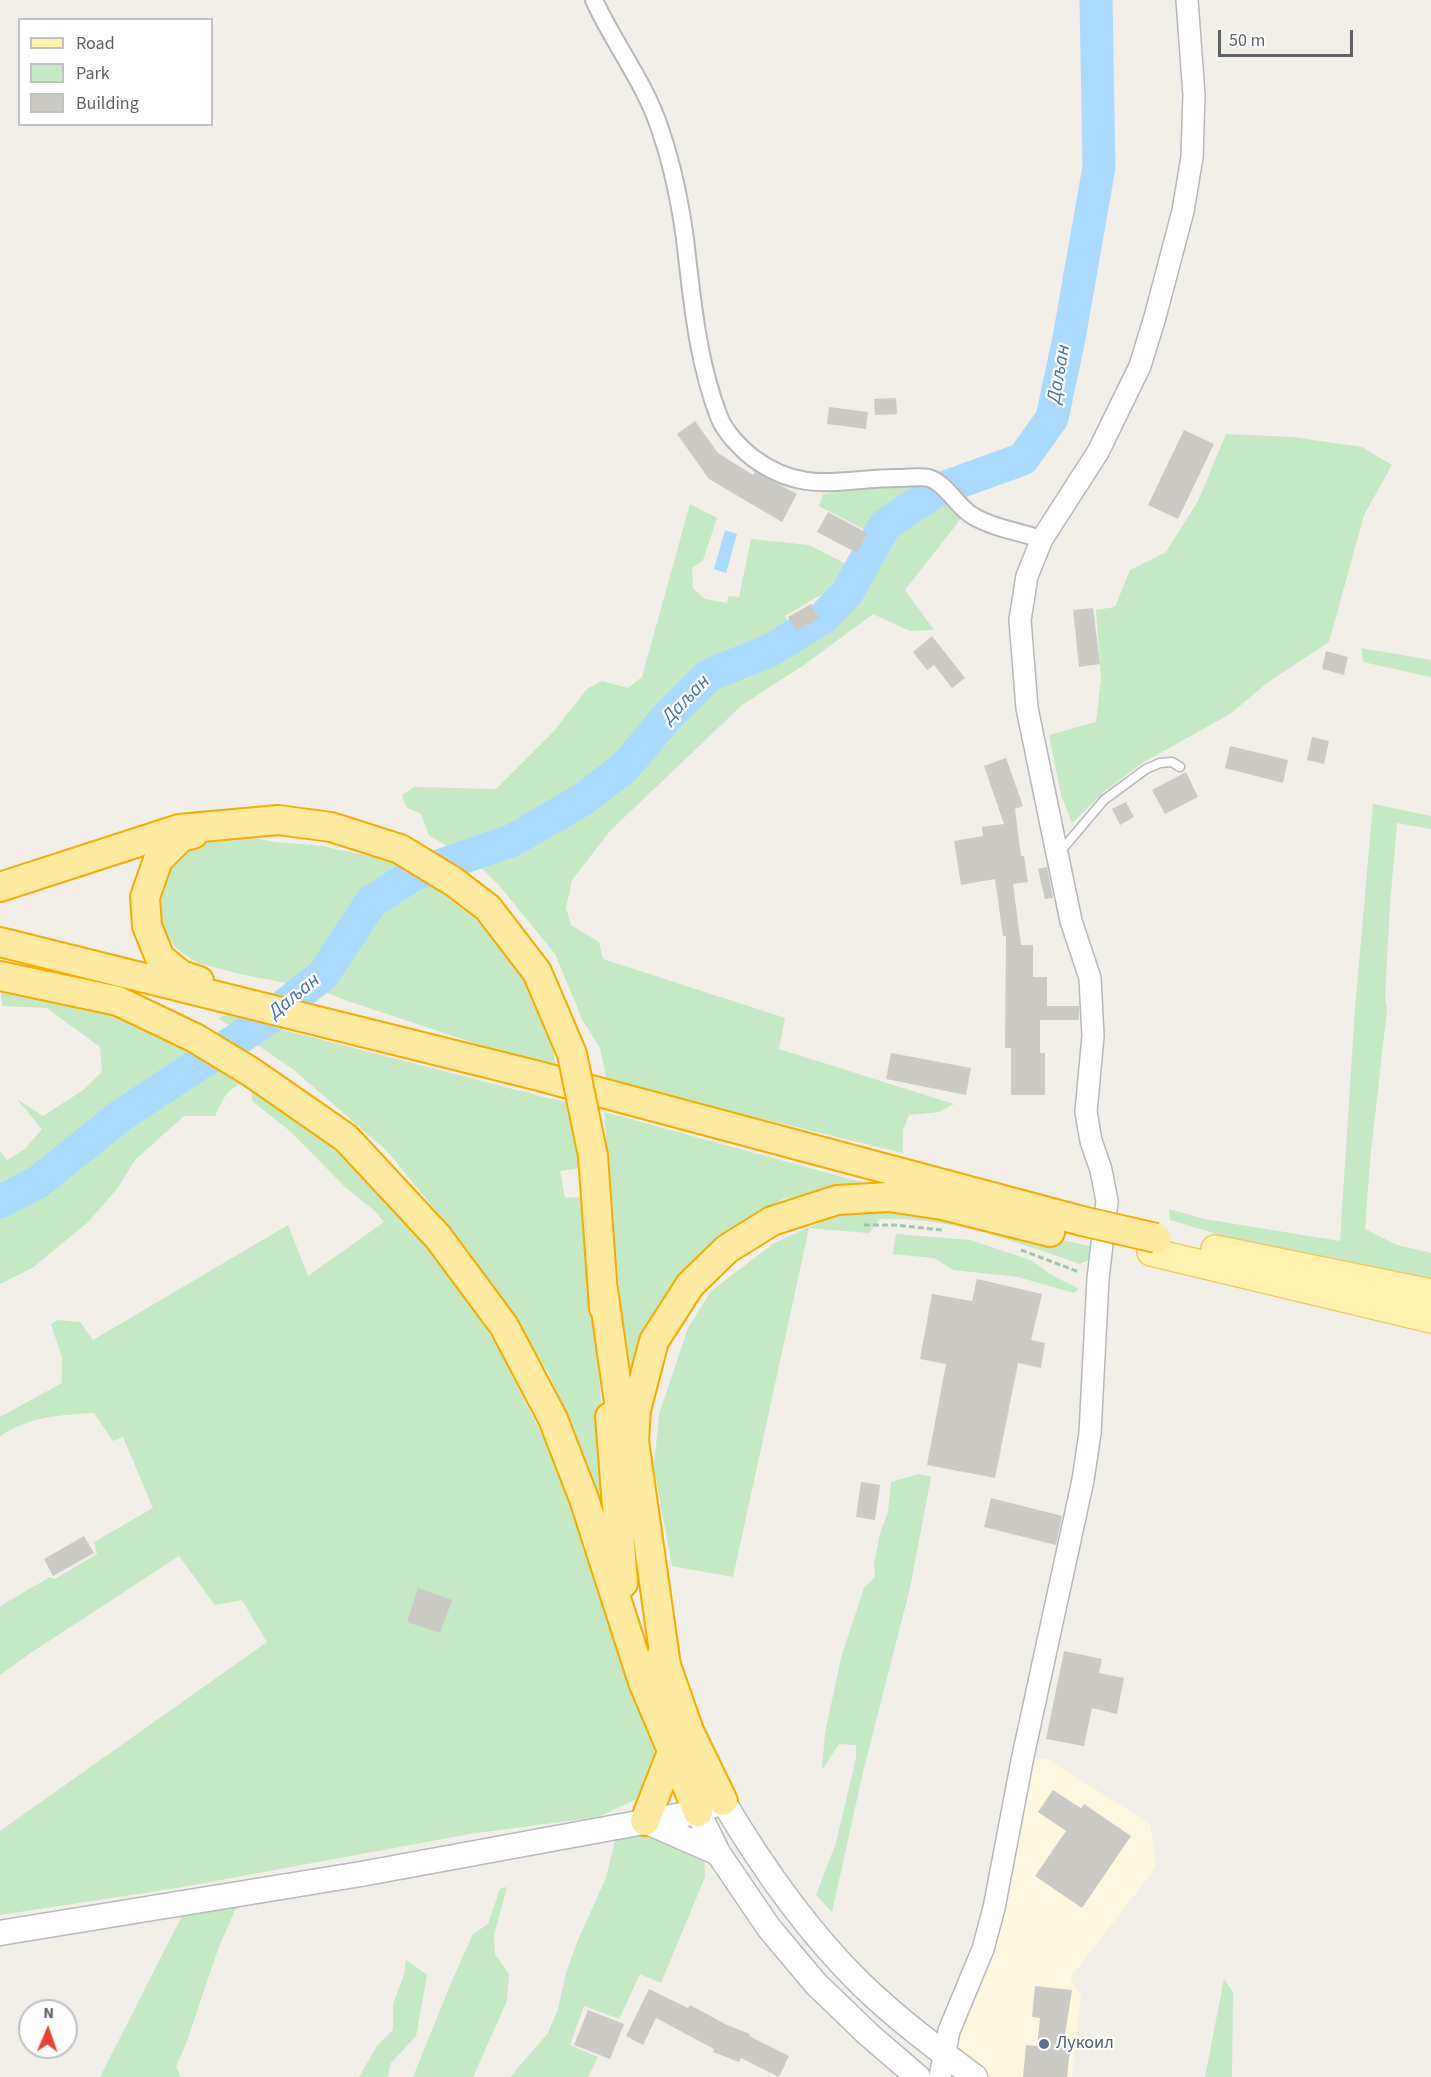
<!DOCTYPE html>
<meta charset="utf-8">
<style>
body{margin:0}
#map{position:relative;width:1431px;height:2077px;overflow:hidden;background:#f1efe8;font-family:"Source Sans 3",sans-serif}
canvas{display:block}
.legend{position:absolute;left:18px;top:18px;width:195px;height:108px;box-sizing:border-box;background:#fff;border:2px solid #bfc1c3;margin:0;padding:8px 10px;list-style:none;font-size:18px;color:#5f6368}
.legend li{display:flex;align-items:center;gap:12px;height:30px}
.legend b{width:30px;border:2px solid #bfc1c3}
.north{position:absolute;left:18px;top:1999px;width:60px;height:60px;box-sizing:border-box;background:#fff;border:2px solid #bfc1c3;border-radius:50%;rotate:2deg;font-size:16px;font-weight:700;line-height:24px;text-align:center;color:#5f6368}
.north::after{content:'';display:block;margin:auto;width:21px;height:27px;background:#ea4335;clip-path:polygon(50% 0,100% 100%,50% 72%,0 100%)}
.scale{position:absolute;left:1218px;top:30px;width:135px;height:27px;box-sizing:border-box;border:3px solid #5f6368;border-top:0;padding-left:8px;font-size:18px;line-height:21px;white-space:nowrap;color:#5f6368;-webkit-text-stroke:4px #fff;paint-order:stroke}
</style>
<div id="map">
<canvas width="1431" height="2077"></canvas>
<ul class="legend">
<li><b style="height:8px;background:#fff2af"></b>Road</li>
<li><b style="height:16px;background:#c5e8c5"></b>Park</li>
<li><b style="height:16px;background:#cccac5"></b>Building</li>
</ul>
<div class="north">N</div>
<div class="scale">50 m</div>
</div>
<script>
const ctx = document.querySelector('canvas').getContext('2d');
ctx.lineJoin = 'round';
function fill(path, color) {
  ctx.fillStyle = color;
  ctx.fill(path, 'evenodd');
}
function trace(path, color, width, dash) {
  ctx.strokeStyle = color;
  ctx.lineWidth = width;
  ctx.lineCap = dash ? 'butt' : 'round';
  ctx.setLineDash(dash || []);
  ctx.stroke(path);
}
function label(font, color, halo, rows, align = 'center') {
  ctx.font = font + ' "Source Sans 3",sans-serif';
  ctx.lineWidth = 4.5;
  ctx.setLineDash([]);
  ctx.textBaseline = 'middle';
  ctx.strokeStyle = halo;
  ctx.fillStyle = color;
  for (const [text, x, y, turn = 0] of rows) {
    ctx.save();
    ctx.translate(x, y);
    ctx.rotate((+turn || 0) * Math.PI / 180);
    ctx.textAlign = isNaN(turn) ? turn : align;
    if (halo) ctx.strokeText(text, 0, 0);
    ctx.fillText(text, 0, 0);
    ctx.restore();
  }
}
const commercial = new Path2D(`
 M1023,1756L1048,1759L1150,1824L1156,1867L1070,1978L1081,1994L1072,2077H975L946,2055L983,1949Z`);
const green = new Path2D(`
 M1226,434L1292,437L1362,447L1392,465L1364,515L1329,642L1268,682L1230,714L1142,763L1106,790L1072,823L1061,795L1049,735L1096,722L1101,679L1096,610L1115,607L1130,570L1166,552L1198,501Z
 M918,482L931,485L963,516L905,590L934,630L910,631L873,614L804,665L742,705L610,831L572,880L566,908L571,925L599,942L603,959L785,1018L779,1049L954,1104L939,1112L909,1115L903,1130V1153L607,1081L600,1048L583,1021L555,954L499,885L478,865L429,835L421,814L406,807L402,795L414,787L496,789L554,731L587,689L602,681L628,688L642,677L690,504L717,518L703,560L692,568L693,588L705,599L727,603L728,596L739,597L751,539L809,545L848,565L855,564L871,533L819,506L823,494ZM832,591L843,606L823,625L800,640L785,616L815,598Z
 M1361,648L1431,660V677L1363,662Z
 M1373,804L1431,816V829L1397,823L1390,905L1385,995L1387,1009L1370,1161L1365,1229L1397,1245L1431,1253V1279L1237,1240L1170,1220L1169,1209L1204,1219L1340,1241L1355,1009Z
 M237,835L275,842L316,845L389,860L432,886L483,925L530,986L548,1023L556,1067L543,1066L342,999L321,990L240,974L198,963L177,949L163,931L156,899L171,858L204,840Z
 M9,981L69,994L131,1013L190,1042L310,1121L374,1180L436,1252L497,1346L571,1493L607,1604L654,1736V1768L645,1791L637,1799L598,1817L470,1834L177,1888L0,1915V1831L267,1642L242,1600L215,1605L179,1556L32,1652L0,1675V1606L50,1577L55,1579L97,1554L94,1542L153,1508L123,1437L113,1441L94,1413C58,1415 32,1416 0,1436V1417L62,1383V1357L51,1324L57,1320L80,1322L93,1340L288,1225L308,1276L384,1222L375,1211L345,1187L290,1131L252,1101L251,1081C227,1087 225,1095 215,1116H184L135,1160L118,1188L87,1223L32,1268L0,1284V1151L7,1160L25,1149L42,1129L17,1099L43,1116L82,1091L102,1072L100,1047L47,1008L2,1006L1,988Z
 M230,1014L280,1029L567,1103L580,1168L560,1171L565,1198L582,1197L587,1200L610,1533L591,1474L548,1372L469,1251L387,1151L294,1070L218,1018Z
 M604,1112L868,1184L783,1199L724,1232L662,1299L640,1337L627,1382Z
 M897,1208L1015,1229L1093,1247L1089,1260L1080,1264C1015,1242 950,1216 880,1219L869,1233L809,1228L733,1577L672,1566L654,1468L659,1414L688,1328L711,1291L774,1243L843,1212Z
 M896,1234L970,1240L1033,1261L1048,1273L1079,1289L1074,1293L1018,1277L953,1270L934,1258L893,1254Z
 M919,1474L931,1477L910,1588L863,1772L832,1912L816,1895L836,1843L856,1758V1745L839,1744L822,1770L825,1733L841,1658L864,1588L875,1577L874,1565L880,1533L888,1512L891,1482Z
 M646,1829L704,1853L705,1877L661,1983L640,1974L619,2019L584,2006L570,2045L598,2057L588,2077H510L548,2033L558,2009L566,1973L578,1940L606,1878L616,1836Z
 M507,1887L494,1935L495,1954L509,1974L507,2001L473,2077H413L451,1983L473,1934L488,1924L500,1889Z
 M238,1903L217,1952L187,2041L176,2067L181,2077H100L185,1910Z
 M406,1960L427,1975L416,2036L391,2063L387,2077H359L377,2046L393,2030V2004L404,1975Z
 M1224,1979L1233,1992L1232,2077H1205Z`);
const water = new Path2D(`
 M725,530L737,534L726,573L714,569Z`);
const river = new Path2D(`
 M0,1202L38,1182L123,1114L262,1023L323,975L371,902L413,875L513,840L582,800L625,767L667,717L709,675L769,651L824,617L847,593L885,525L937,490L1023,459L1052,418L1069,338L1099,167L1096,0`);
const building = new Path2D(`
 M896,398L897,414L875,415L874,399Z
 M829,407L868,412L866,429L827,424Z
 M695,421L718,453L753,475L755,472L797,494L782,522L709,479L677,434Z
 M1184,430L1214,444L1178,519L1148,505Z
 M828,512L867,533L857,553L817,532Z
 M811,604L819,618L796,631L788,617Z
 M1093,608L1100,664L1079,667L1073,610Z
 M932,636L965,678L952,688L934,665L927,670L913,652Z
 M1326,651L1348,657L1344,675L1322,669Z
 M1312,737L1329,741L1324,764L1307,760Z
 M1230,746L1288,760L1283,783L1225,768Z
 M1006,758L1023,806L1015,809L1021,856H1024L1028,882L1013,884L1021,945H1033V977H1047V1006H1079V1020H1040V1053H1045V1095H1011V1048H1005L1006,936H1003L995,879L961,885L954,841L983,836L982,827L1004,824L984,766Z
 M1186,772L1198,797L1165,814L1152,790Z
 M1126,802L1134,817L1120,825L1112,809Z
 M1047,867L1053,898L1045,899L1038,869Z
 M891,1053L971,1068L966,1095L886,1079Z
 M977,1279L1042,1294L1031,1340L1045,1343L1041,1368L1018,1363L995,1478L927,1465L946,1364L920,1359L932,1294L972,1301Z
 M861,1482L880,1485L875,1520L856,1517Z
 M991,1498L1062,1516L1056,1545L984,1527Z
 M84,1536L94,1553L53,1576L44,1559Z
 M418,1588L452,1600L440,1633L407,1622Z
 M1064,1651L1102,1659L1099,1673L1124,1678L1117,1714L1092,1708L1084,1746L1046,1739Z
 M1053,1790L1081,1808L1084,1804L1131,1836L1082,1908L1035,1876L1066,1831L1038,1812Z
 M1035,1986L1072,1990L1063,2048L1070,2049L1067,2077H1023L1026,2045L1037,2046L1040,2018L1032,2017Z
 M649,1989L688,2008L690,2005L727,2025L750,2034L749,2036L789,2056L779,2077L741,2058L739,2062L713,2052L714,2049L656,2018L643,2045L626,2036Z
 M588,2010L624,2024L610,2059L574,2045Z`);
const path = new Path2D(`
 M864,1225H895L942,1230
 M1021,1250L1079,1272`);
const service = new Path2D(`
 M1060,852L1104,800L1146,769L1160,763L1172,762L1180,767`);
const minor = new Path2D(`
 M594,0C614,44 645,83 660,129C672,164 680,202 685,239C692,298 697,360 719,417C725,432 740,448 753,458C806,497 844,477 902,478C910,478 921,476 929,478C947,484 957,507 973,516C993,528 1020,532 1042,539`);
const tertiary = new Path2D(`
 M940,2077L949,2031L983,1949L994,1908L1023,1756L1083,1480L1090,1433L1098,1279L1107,1201L1101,1170L1091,1141L1086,1112L1093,1036L1090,978L1071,921L1027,708L1020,620L1027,576L1042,539L1098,452L1140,366L1155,317L1183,211L1192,157L1194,95L1187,0`);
const secondary = new Path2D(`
 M698,1812L718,1853L769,1928L816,1984L869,2035L918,2077
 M645,1821L718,1853
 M0,1933L361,1874L698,1812L723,1801C762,1867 806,1930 861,1984C896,2018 936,2048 975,2077`);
const primary = new Path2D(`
 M1215,1249L1431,1293
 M1151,1252L1431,1319`);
const trunk = new Path2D(`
 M193,834L181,837L158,860L145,897L147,926L160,958L181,975L199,981
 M0,887L179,829L278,820L331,827L400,849L454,882L488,908L537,972L572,1054
 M0,942L535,1075L1082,1221
 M0,976L118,1001L195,1038L251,1072L346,1138L438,1237L504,1326L553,1419L584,1499L643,1682L698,1812
 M593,1156L604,1308
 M603,1289L624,1438
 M610,1417L623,1583
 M662,1654L689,1731L723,1801
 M667,1673L634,1441L636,1410L654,1341L690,1285L727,1249L772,1221L837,1200L889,1197L942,1205L1050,1232
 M645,1821L672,1752`);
const trunkBridge = new Path2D(`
 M572,1054L593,1156
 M1082,1221L1156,1238`);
const markers = [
 [1044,2044,6,"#5c6f8a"]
];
const serviceNames = [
 ["Лукоил",1056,2044]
];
const waterNames = [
 ["Даљан",1060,374,-80],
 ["Даљан",687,700,-46],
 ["Даљан",295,997,-39]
];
fill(commercial, '#fef7e0');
fill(green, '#c5e8c5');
fill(water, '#aadaff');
trace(river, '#aadaff', 33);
fill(building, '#cccac5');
trace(service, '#b5b8bc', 11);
trace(minor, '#b5b8bc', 20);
trace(tertiary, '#b5b8bc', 24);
trace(secondary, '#b6babf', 27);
trace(primary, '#f2c960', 30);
trace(trunk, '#f9ab00', 32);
trace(path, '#9cc7a9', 3, [6, 3]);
trace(service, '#fff', 8);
trace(minor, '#fff', 16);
trace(tertiary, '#fff', 21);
trace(secondary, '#fff', 24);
trace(primary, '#fff2af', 27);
trace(trunk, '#feeaa1', 28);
trace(trunkBridge, '#f9ab00', 32, []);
trace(trunkBridge, '#feeaa1', 28);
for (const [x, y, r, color] of markers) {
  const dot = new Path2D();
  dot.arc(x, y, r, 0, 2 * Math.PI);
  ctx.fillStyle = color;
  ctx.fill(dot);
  trace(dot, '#fff', 2);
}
label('18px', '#4e5e75', '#fff', serviceNames, 'left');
label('italic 20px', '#4174aa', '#fff', waterNames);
</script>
